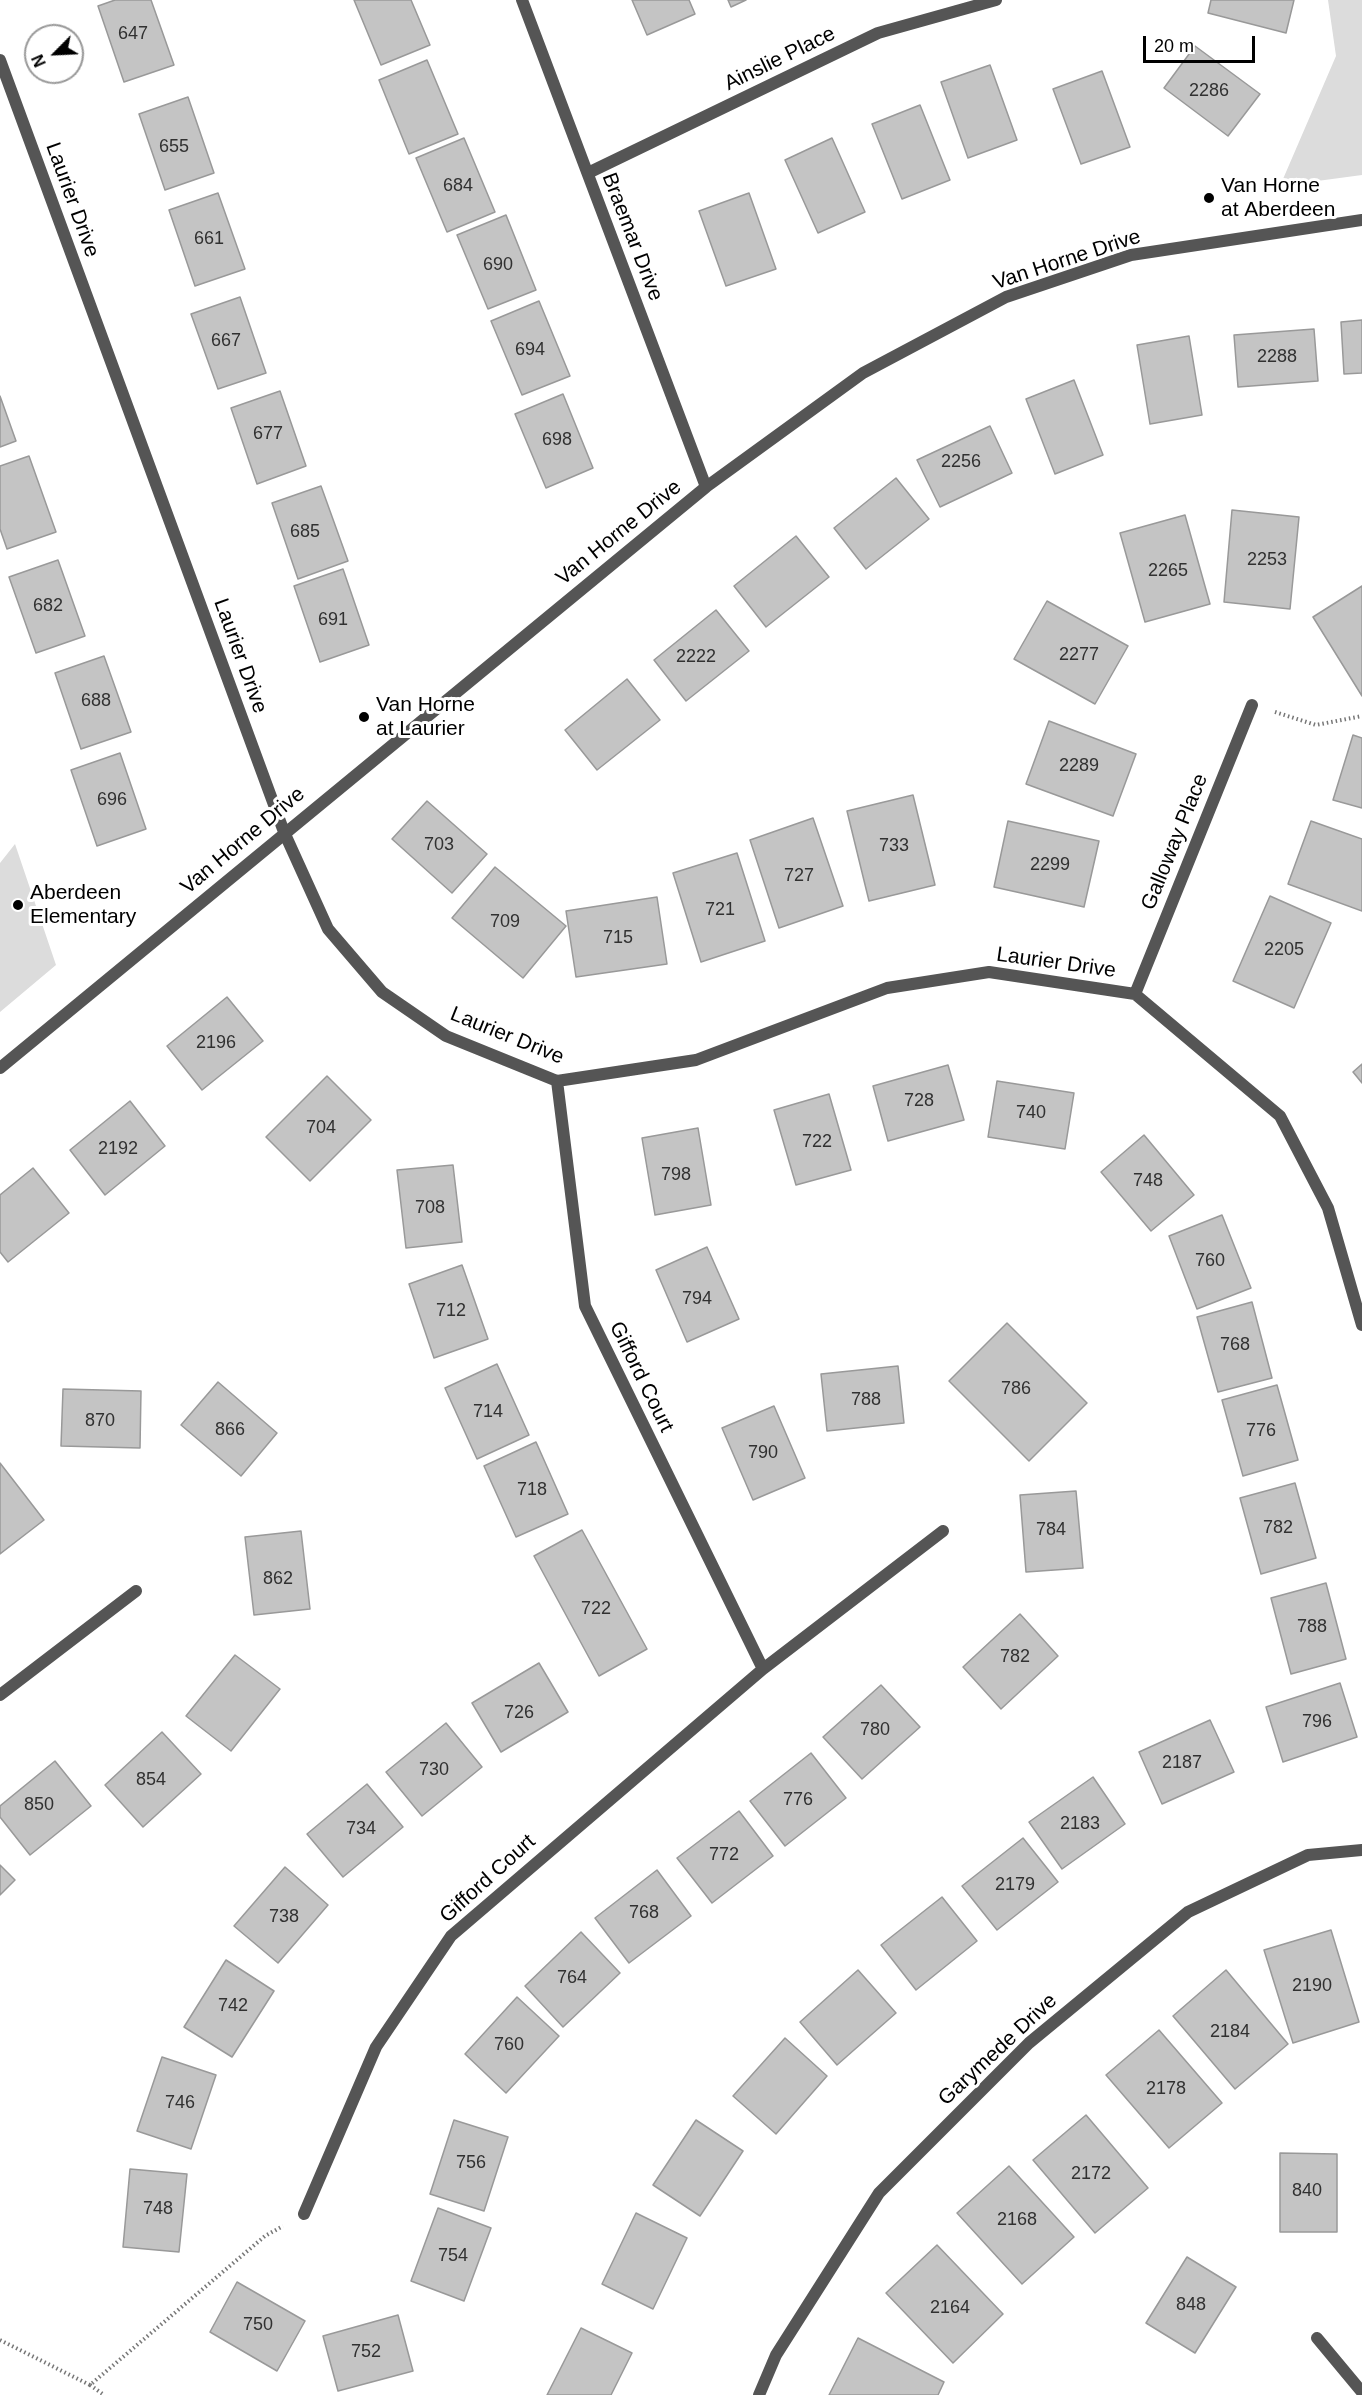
<!DOCTYPE html>
<style>
body{margin:0}
#map{position:relative;width:1362px;height:2395px;overflow:hidden;background:#fff;font-family:Arial,sans-serif}
canvas{display:block}
.north{position:absolute;left:24px;top:24px;width:60px;height:60px;box-sizing:border-box;background:#fff;border:2px solid #999;border-radius:50%;rotate:246deg;font-size:16px;font-weight:700;line-height:24px;text-align:center;color:#000}
.north::after{content:'';display:block;margin:auto;width:21px;height:27px;background:#000;clip-path:polygon(50% 0,100% 100%,50% 72%,0 100%)}
.scale{position:absolute;left:1143px;top:36px;width:112px;height:27px;box-sizing:border-box;border:3px solid #000;border-top:0;padding-left:8px;font-size:18px;line-height:21px;white-space:nowrap;color:#000;-webkit-text-stroke:4px #fff;paint-order:stroke}
</style>
<div id="map">
<canvas width="1362" height="2395"></canvas>
<div class="north">N</div>
<div class="scale">20 m</div>
</div>
<script>
const ctx = document.querySelector('canvas').getContext('2d');
ctx.lineJoin = 'round';
function fill(path, color) {
  ctx.fillStyle = color;
  ctx.fill(path, 'evenodd');
}
function trace(path, color, width, dash) {
  ctx.strokeStyle = color;
  ctx.lineWidth = width;
  ctx.lineCap = dash ? 'butt' : 'round';
  ctx.setLineDash(dash || []);
  ctx.stroke(path);
}
function label(font, color, halo, rows, align = 'center') {
  ctx.font = font + ' Arial,sans-serif';
  ctx.lineWidth = 6;
  ctx.setLineDash([]);
  ctx.textBaseline = 'middle';
  ctx.strokeStyle = halo;
  ctx.fillStyle = color;
  for (const [text, x, y, turn = 0] of rows) {
    ctx.save();
    ctx.translate(x, y);
    ctx.rotate((+turn || 0) * Math.PI / 180);
    ctx.textAlign = isNaN(turn) ? turn : align;
    if (halo) ctx.strokeText(text, 0, 0);
    ctx.fillText(text, 0, 0);
    ctx.restore();
  }
}
const green = new Path2D(`
 M1328,0H1362V175L1280,186L1336,56Z
 M15,844L56,965L0,1012V863Z`);
const building = new Path2D(`
 M115,0H151L174,65L124,82L98,6Z
 M354,0H411L430,45L381,65Z
 M632,0H689L695,14L647,35Z
 M728,0H746L731,7Z
 M1211,0H1294L1286,33L1208,13Z
 M1195,46L1260,94L1228,136L1164,88Z
 M427,60L458,134L409,154L379,80Z
 M990,65L1017,140L968,158L941,82Z
 M1102,71L1130,147L1081,164L1053,89Z
 M188,97L214,173L165,190L139,114Z
 M920,105L950,180L902,199L872,124Z
 M464,138L495,212L447,232L416,158Z
 M832,138L865,212L818,233L785,160Z
 M218,193L245,269L195,286L169,210Z
 M749,193L776,269L726,286L699,211Z
 M506,215L536,290L488,309L457,235Z
 M240,297L266,373L218,389L191,314Z
 M539,301L570,376L522,395L491,321Z
 M1362,320V373L1344,374L1341,322Z
 M1314,329L1318,381L1238,387L1234,335Z
 M1189,336L1202,415L1150,424L1137,345Z
 M1074,380L1103,455L1055,474L1026,399Z
 M280,391L306,466L257,484L231,408Z
 M563,394L593,468L546,488L515,414Z
 M0,396L16,441L0,447Z
 M990,426L1012,473L940,507L917,460Z
 M29,456L56,532L7,549L0,529V466Z
 M896,478L929,519L866,569L834,528Z
 M321,486L348,561L298,579L272,503Z
 M1232,510L1299,517L1290,609L1224,602Z
 M1185,515L1210,604L1145,622L1120,533Z
 M796,536L829,577L766,627L734,586Z
 M58,560L85,636L36,653L9,577Z
 M343,569L369,645L320,662L294,586Z
 M1362,586V696L1313,617Z
 M1047,601L1128,646L1095,704L1014,659Z
 M716,610L749,651L686,701L654,660Z
 M104,656L131,732L81,749L55,673Z
 M627,679L660,720L597,770L565,730Z
 M1049,721L1136,754L1113,816L1026,784Z
 M1353,735L1362,738V808L1333,800Z
 M120,753L146,829L97,846L71,770Z
 M913,795L935,885L869,901L847,811Z
 M427,801L487,854L452,893L392,839Z
 M813,818L843,906L779,928L750,840Z
 M1008,821L1099,841L1084,907L994,887Z
 M1311,821L1362,839V911L1288,884Z
 M737,853L765,941L701,962L673,873Z
 M495,867L566,926L523,978L452,918Z
 M1270,896L1331,923L1294,1008L1233,981Z
 M657,897L667,964L576,977L566,911Z
 M227,997L263,1041L202,1090L167,1046Z
 M1362,1064V1083L1353,1072Z
 M948,1065L964,1120L888,1141L873,1086Z
 M327,1076L371,1120L310,1181L266,1137Z
 M997,1081L1074,1093L1065,1149L988,1137Z
 M829,1094L851,1170L796,1185L774,1110Z
 M130,1101L165,1146L105,1195L70,1150Z
 M698,1128L711,1205L655,1215L642,1138Z
 M1144,1135L1194,1195L1151,1231L1101,1172Z
 M453,1165L462,1242L406,1248L397,1170Z
 M33,1168L69,1213L8,1262L0,1252V1195Z
 M1222,1215L1251,1288L1197,1309L1169,1236Z
 M707,1247L739,1319L687,1342L656,1270Z
 M462,1265L488,1339L434,1358L409,1284Z
 M1252,1302L1272,1378L1218,1392L1197,1317Z
 M1007,1323L1087,1403L1029,1461L949,1381Z
 M497,1364L529,1435L477,1459L445,1388Z
 M898,1366L904,1423L827,1431L821,1374Z
 M218,1382L277,1433L241,1476L181,1425Z
 M1277,1385L1298,1460L1243,1476L1222,1400Z
 M63,1389L141,1391L140,1448L61,1446Z
 M774,1406L805,1478L753,1500L722,1428Z
 M536,1442L568,1514L516,1537L484,1466Z
 M0,1463L44,1520L0,1554Z
 M1295,1483L1316,1558L1261,1574L1240,1498Z
 M1076,1491L1083,1568L1026,1572L1020,1495Z
 M582,1530L647,1649L599,1676L534,1556Z
 M301,1531L310,1609L254,1615L245,1537Z
 M1326,1583L1346,1659L1291,1674L1271,1598Z
 M1020,1614L1058,1656L1001,1709L963,1667Z
 M235,1655L280,1689L231,1751L186,1716Z
 M539,1663L568,1712L501,1752L472,1703Z
 M1340,1683L1357,1737L1283,1762L1266,1707Z
 M881,1685L920,1727L862,1779L823,1737Z
 M1210,1720L1234,1772L1162,1804L1139,1752Z
 M446,1723L482,1767L422,1816L386,1772Z
 M162,1732L201,1774L143,1827L105,1785Z
 M811,1753L846,1798L785,1846L750,1801Z
 M55,1761L91,1806L30,1855L0,1817V1806Z
 M1093,1777L1125,1824L1062,1869L1029,1822Z
 M367,1784L403,1827L343,1877L307,1834Z
 M739,1811L773,1856L712,1903L677,1858Z
 M1023,1838L1058,1882L997,1930L962,1886Z
 M0,1865L15,1880L0,1895Z
 M285,1867L328,1905L278,1963L234,1926Z
 M657,1870L691,1916L629,1963L595,1918Z
 M942,1897L977,1941L916,1990L881,1945Z
 M1331,1930L1359,2022L1293,2043L1264,1950Z
 M581,1932L620,1973L563,2027L525,1986Z
 M226,1960L274,1991L232,2057L184,2027Z
 M858,1970L896,2013L837,2065L800,2022Z
 M1226,1970L1288,2044L1235,2089L1173,2016Z
 M517,1997L559,2036L506,2093L465,2054Z
 M1159,2030L1222,2103L1169,2148L1106,2075Z
 M785,2038L827,2076L776,2134L733,2096Z
 M162,2057L216,2075L191,2149L137,2131Z
 M1086,2115L1148,2188L1095,2233L1033,2160Z
 M454,2120L508,2137L484,2211L430,2194Z
 M696,2120L743,2151L700,2216L653,2185Z
 M1280,2153L1337,2154V2232H1280Z
 M1009,2166L1074,2237L1022,2284L957,2213Z
 M130,2169L187,2174L179,2252L123,2247Z
 M438,2208L491,2228L464,2301L411,2281Z
 M636,2213L687,2238L653,2309L602,2284Z
 M937,2245L1003,2314L953,2363L886,2293Z
 M1187,2257L1236,2287L1195,2353L1146,2323Z
 M237,2282L305,2321L277,2371L210,2332Z
 M398,2315L413,2371L338,2391L323,2336Z
 M581,2328L632,2353L611,2395H547Z
 M858,2338L944,2382L938,2395H829Z`);
const path = new Path2D(`
 M1275,712L1316,725L1362,716
 M0,2340L90,2385L265,2236L283,2226
 M90,2385L104,2395`);
const street = new Path2D(`
 M522,0L706,487
 M0,60L284,832L328,929L382,992L446,1036L557,1081L696,1060L887,988L989,972L1135,994L1280,1116L1328,1208L1362,1325
 M588,173L878,33L996,0
 M1135,994L1252,705
 M0,1068L706,487L863,373L1006,297L1131,255L1362,220
 M557,1081L585,1306L763,1669
 M0,1695L136,1591
 M304,2214L376,2047L451,1936L763,1669L943,1531
 M1317,2338L1362,2392
 M759,2395L776,2355L879,2193L1029,2043L1188,1912L1308,1855L1362,1850`);
const markers = [
 [1209,198,6,"#000"],
 [364,717,6,"#000"],
 [18,905,6,"#000"]
];
const numberNames = [
 ["647",133,34],
 ["2286",1209,91],
 ["655",174,147],
 ["684",458,186],
 ["661",209,239],
 ["690",498,265],
 ["667",226,341],
 ["694",530,350],
 ["2288",1277,357],
 ["677",268,434],
 ["698",557,440],
 ["2256",961,462],
 ["685",305,532],
 ["2253",1267,560],
 ["2265",1168,571],
 ["682",48,606],
 ["691",333,620],
 ["2277",1079,655],
 ["2222",696,657],
 ["688",96,701],
 ["2289",1079,766],
 ["696",112,800],
 ["703",439,845],
 ["733",894,846],
 ["2299",1050,865],
 ["727",799,876],
 ["721",720,910],
 ["709",505,922],
 ["715",618,938],
 ["2205",1284,950],
 ["2196",216,1043],
 ["728",919,1101],
 ["740",1031,1113],
 ["704",321,1128],
 ["722",817,1142],
 ["2192",118,1149],
 ["798",676,1175],
 ["748",1148,1181],
 ["708",430,1208],
 ["760",1210,1261],
 ["794",697,1299],
 ["712",451,1311],
 ["768",1235,1345],
 ["786",1016,1389],
 ["788",866,1400],
 ["714",488,1412],
 ["870",100,1421],
 ["866",230,1430],
 ["776",1261,1431],
 ["790",763,1453],
 ["718",532,1490],
 ["782",1278,1528],
 ["784",1051,1530],
 ["862",278,1579],
 ["722",596,1609],
 ["788",1312,1627],
 ["782",1015,1657],
 ["726",519,1713],
 ["796",1317,1722],
 ["780",875,1730],
 ["2187",1182,1763],
 ["730",434,1770],
 ["854",151,1780],
 ["776",798,1800],
 ["850",39,1805],
 ["2183",1080,1824],
 ["734",361,1829],
 ["772",724,1855],
 ["2179",1015,1885],
 ["768",644,1913],
 ["738",284,1917],
 ["764",572,1978],
 ["2190",1312,1986],
 ["742",233,2006],
 ["2184",1230,2032],
 ["760",509,2045],
 ["2178",1166,2089],
 ["746",180,2103],
 ["756",471,2163],
 ["2172",1091,2174],
 ["840",1307,2191],
 ["748",158,2209],
 ["2168",1017,2220],
 ["754",453,2256],
 ["848",1191,2305],
 ["2164",950,2308],
 ["750",258,2325],
 ["752",366,2352]
];
const streetNames = [
 ["Ainslie Place",780,59,-26],
 ["Laurier Drive",72,200,70],
 ["Braemar Drive",632,237,69],
 ["Van Horne Drive",1067,260,-18],
 ["Van Horne Drive",619,533,-39],
 ["Laurier Drive",240,656,70],
 ["Van Horne Drive",243,841,-40],
 ["Galloway Place",1175,842,-68],
 ["Laurier Drive",1056,963,8],
 ["Laurier Drive",507,1036,22],
 ["Gifford Court",641,1377,64],
 ["Gifford Court",488,1879,-42],
 ["Garymede Drive",998,2050,-43]
];
const poiNames = [
 ["Van Horne",1221,186],
 ["at Aberdeen",1221,210],
 ["Van Horne",376,705],
 ["at Laurier",376,729],
 ["Aberdeen",30,893],
 ["Elementary",30,917]
];
fill(green, '#dcdcdc');
fill(building, '#c4c4c4');
trace(building, '#999', 1.5);
trace(path, '#777', 4, [1.5, 3]);
trace(street, '#555', 12);
for (const [x, y, r, color] of markers) {
  const dot = new Path2D();
  dot.arc(x, y, r, 0, 2 * Math.PI);
  ctx.fillStyle = color;
  ctx.fill(dot);
  trace(dot, '#fff', 2);
}
label('18px', '#313131', null, numberNames);
label('21px', '#000', '#fff', streetNames);
label('21px', '#000', '#fff', poiNames, 'left');
</script>
